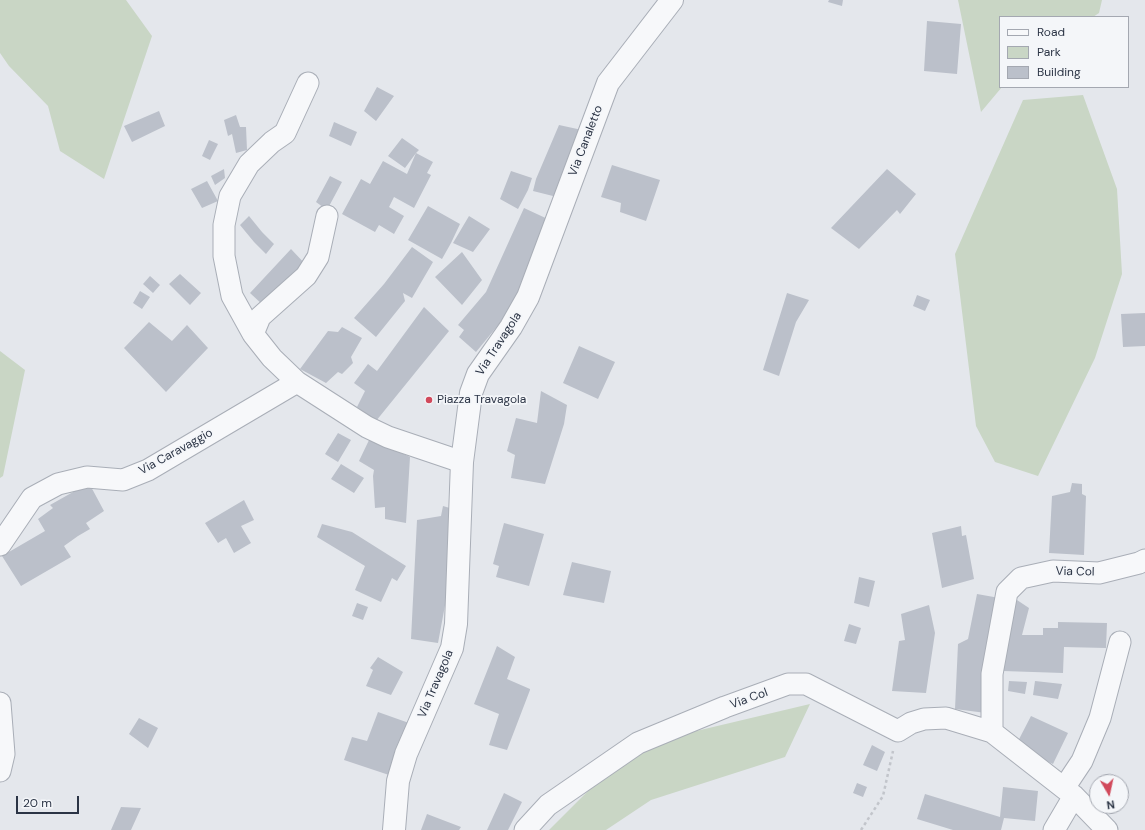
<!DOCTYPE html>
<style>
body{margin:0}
#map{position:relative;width:1145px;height:830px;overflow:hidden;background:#e4e7ec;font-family:"DM Sans",sans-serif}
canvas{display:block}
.legend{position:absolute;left:999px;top:16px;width:130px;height:72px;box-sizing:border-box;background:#f4f6f9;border:1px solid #a4a8b1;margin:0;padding:5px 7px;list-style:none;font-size:12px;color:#2b3445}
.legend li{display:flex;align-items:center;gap:8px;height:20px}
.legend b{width:20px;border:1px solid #a4a8b1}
.north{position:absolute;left:1089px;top:774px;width:40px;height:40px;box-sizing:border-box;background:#f4f6f9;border:1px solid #a4a8b1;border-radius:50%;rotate:171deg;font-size:11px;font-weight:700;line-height:16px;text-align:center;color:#2b3445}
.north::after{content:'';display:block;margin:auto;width:14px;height:18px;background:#d1495b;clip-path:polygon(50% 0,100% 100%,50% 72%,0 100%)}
.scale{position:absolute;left:16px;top:796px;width:63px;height:18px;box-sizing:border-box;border:2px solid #2b3445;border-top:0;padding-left:5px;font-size:12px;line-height:14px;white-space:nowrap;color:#2b3445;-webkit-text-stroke:3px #f4f6f9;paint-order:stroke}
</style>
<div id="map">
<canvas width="1145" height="830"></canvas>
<ul class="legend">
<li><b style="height:5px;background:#f7f8fa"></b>Road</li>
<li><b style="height:11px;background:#c9d6c5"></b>Park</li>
<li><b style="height:11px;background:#bbc0ca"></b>Building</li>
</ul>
<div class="north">N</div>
<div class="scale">20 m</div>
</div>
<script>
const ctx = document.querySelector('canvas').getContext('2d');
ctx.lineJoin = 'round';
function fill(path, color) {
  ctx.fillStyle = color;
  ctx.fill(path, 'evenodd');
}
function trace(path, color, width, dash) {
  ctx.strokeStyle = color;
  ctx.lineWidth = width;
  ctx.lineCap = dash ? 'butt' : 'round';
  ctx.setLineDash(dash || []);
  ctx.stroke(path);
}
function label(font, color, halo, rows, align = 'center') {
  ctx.font = font + ' "DM Sans",sans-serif';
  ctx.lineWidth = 3.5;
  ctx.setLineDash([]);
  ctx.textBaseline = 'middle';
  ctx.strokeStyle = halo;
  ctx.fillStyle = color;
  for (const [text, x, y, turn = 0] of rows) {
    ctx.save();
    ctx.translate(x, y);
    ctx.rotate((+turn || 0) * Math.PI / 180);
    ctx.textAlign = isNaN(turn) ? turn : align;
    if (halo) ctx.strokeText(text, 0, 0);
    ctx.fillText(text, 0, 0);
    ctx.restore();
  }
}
const green = new Path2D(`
 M0,0H126L152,36L104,179L60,151L48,106L9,66L0,53Z
 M958,0H1102L1099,13L1093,17H1000V87H1002L981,112Z
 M1083,95L1117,189L1122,274L1095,358L1038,476L995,462L976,426L955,254L1023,100Z
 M0,351L25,370L3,476L0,478Z
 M810,704L785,757L651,800L606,830H549L633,746Z`);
const building = new Path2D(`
 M829,0H843L842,6L828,2Z
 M927,21L961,24L957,74L924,71Z
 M377,87L394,96L376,121L364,111Z
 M159,111L165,126L132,142L124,126Z
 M236,115L240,127H246L247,150L236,153L232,134L228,136L224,120Z
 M334,122L357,132L351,146L329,136Z
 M559,125L582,130L557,197L533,191L536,179Z
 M402,138L419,150L416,153L433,162L427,173L431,175L414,208L394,197L389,207L404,216L394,234L379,225L375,232L342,214L361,179L370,184L383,161L407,174L416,153L405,168L388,156Z
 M209,140L218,144L210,160L202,156Z
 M612,165L660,180L646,221L620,212L621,203L601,197Z
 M224,169L225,178L215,185L211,176Z
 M887,169L916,194L900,214L897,210L859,249L831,228Z
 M511,171L532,178L528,190L518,209L500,199Z
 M330,176L342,182L327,210L316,202Z
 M207,181L218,201L202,208L191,189Z
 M428,206L460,224L451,243L442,259L408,240Z
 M524,208L552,221L513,307L476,352L459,337L464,330L458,325L486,292Z
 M249,216L262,232L274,244L266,254L254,242L240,225Z
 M469,216L490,229L473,252L453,243Z
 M412,247L433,262L412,298L403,293L405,301L376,337L354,318L384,284Z
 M291,249L308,267L264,306L250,293Z
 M462,252L482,280L462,305L435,277Z
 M180,274L201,293L190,305L169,284Z
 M150,276L160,285L153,293L143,284Z
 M140,291L150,297L142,309L133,303Z
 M787,293L809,300L796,322L779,376L763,370Z
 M917,295L930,300L925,311L913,306Z
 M424,307L449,331L376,421L357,407L365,391L354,383L368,364L377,371Z
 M1145,313V346L1123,347L1121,314Z
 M149,322L172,341L187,325L208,348L166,392L124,348Z
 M342,327L362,338L351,357L353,363L342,374L338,372L326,383L300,369L328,331L338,332Z
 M579,346L615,362L598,399L563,383Z
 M541,391L567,405L564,424L545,484L511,478L515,455L507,451L516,418L537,423Z
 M338,433L351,440L338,462L325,454Z
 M370,438L410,457L406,523L385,519V507L375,508L373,476L374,470L359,461Z
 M341,464L364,478L354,493L331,479Z
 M89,483L104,511L86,523L90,529L78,536L64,546L71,557L21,586L2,556L45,531L38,519L53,508L50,505Z
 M1072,483L1082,484V494L1086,496L1084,555L1049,553L1052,496L1070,492Z
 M244,500L254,520L241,526L251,543L234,553L226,538L218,543L205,523Z
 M443,506L453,509L446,600L438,643L411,639L417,520L441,516Z
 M504,523L544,534L529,586L496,577L499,566L493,564Z
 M322,524L352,532L406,566L397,581L392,578L381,602L355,590L365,566L317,537Z
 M961,526L962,536L966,535L974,579L942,588L932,533Z
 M572,562L611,571L604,603L563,595Z
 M859,577L875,581L869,607L854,603Z
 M977,594L1005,599L986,713L955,709L958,644L968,639Z
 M1014,598L1029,608L1022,635H1043V628H1058V622L1107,623L1106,648L1064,647L1063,673L1003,671Z
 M357,603L368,607L363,620L352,616Z
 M929,605L935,633L926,693L892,691L899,641L905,640L901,614Z
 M849,624L861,628L856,644L844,641Z
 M497,646L515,657L507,679L530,689V690L507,750L489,745L499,714L474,704Z
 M378,657L403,672L391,695L366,686L373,670L370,668Z
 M1009,681L1027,682L1025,694L1008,691Z
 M1035,681L1062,684L1058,699L1033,695Z
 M378,712L409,723L392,776L344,760L352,737L367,741Z
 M1031,716L1068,733L1053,764L1015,747Z
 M139,718L158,728L148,748L129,734Z
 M872,745L885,752L877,771L863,765Z
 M857,783L867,787L863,797L853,793Z
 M1003,787L1038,791L1035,821L1004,818L1001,830H953L917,819L925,794L1000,817Z
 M504,793L522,802L508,830H487Z
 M121,807L141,808L131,830H111Z
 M427,814L461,827L459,830H421Z`);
const path = new Path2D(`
 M861,830L883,796L893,751`);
const minor = new Path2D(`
 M327,216L318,257L306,276L260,317L253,334L272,358L297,382L367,427L388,437L462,462
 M253,334L232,296L224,256V225L230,196L249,164L272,142L285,133L308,83
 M0,545L32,498L58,484L87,477L123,480L148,470L297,382
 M0,703L4,754L0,771
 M992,732V674L1007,592L1021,578L1053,571L1099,573L1139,563L1145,560
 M1064,788L1082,761L1100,718L1120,642
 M525,830L548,805L638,743L725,707L788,684H806L898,731L911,723L924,719L946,718L992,732L1074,796L1107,830
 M1054,830L1074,796`);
const tertiary = new Path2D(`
 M394,830L398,781L406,754L452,648L456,624L462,462L471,393L478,374L511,327L528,297L608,83L672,0`);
const markers = [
 [429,400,4,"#d1495b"]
];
const streetNames = [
 ["Via Canaletto",586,141,-69],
 ["Via Travagola",499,344,-57],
 ["Via Caravaggio",176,452,-29],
 ["Via Col",1075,572,1],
 ["Via Travagola",436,684,-67],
 ["Via Col",749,699,-20]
];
const poiNames = [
 ["Piazza Travagola",437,400]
];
fill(green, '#c9d6c5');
fill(building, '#bbc0ca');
trace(minor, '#a9aeb7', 23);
trace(tertiary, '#a9aeb7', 24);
trace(path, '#c2c5cb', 2.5, [3, 3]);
trace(minor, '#f7f8fa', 21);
trace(tertiary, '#f7f8fa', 22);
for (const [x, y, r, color] of markers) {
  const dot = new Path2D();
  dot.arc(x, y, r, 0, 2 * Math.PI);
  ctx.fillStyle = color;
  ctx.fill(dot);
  trace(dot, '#f4f6f9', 1.5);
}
label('12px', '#2b3445', '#f4f6f9', streetNames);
label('12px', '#2b3445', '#f4f6f9', poiNames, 'left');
</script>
